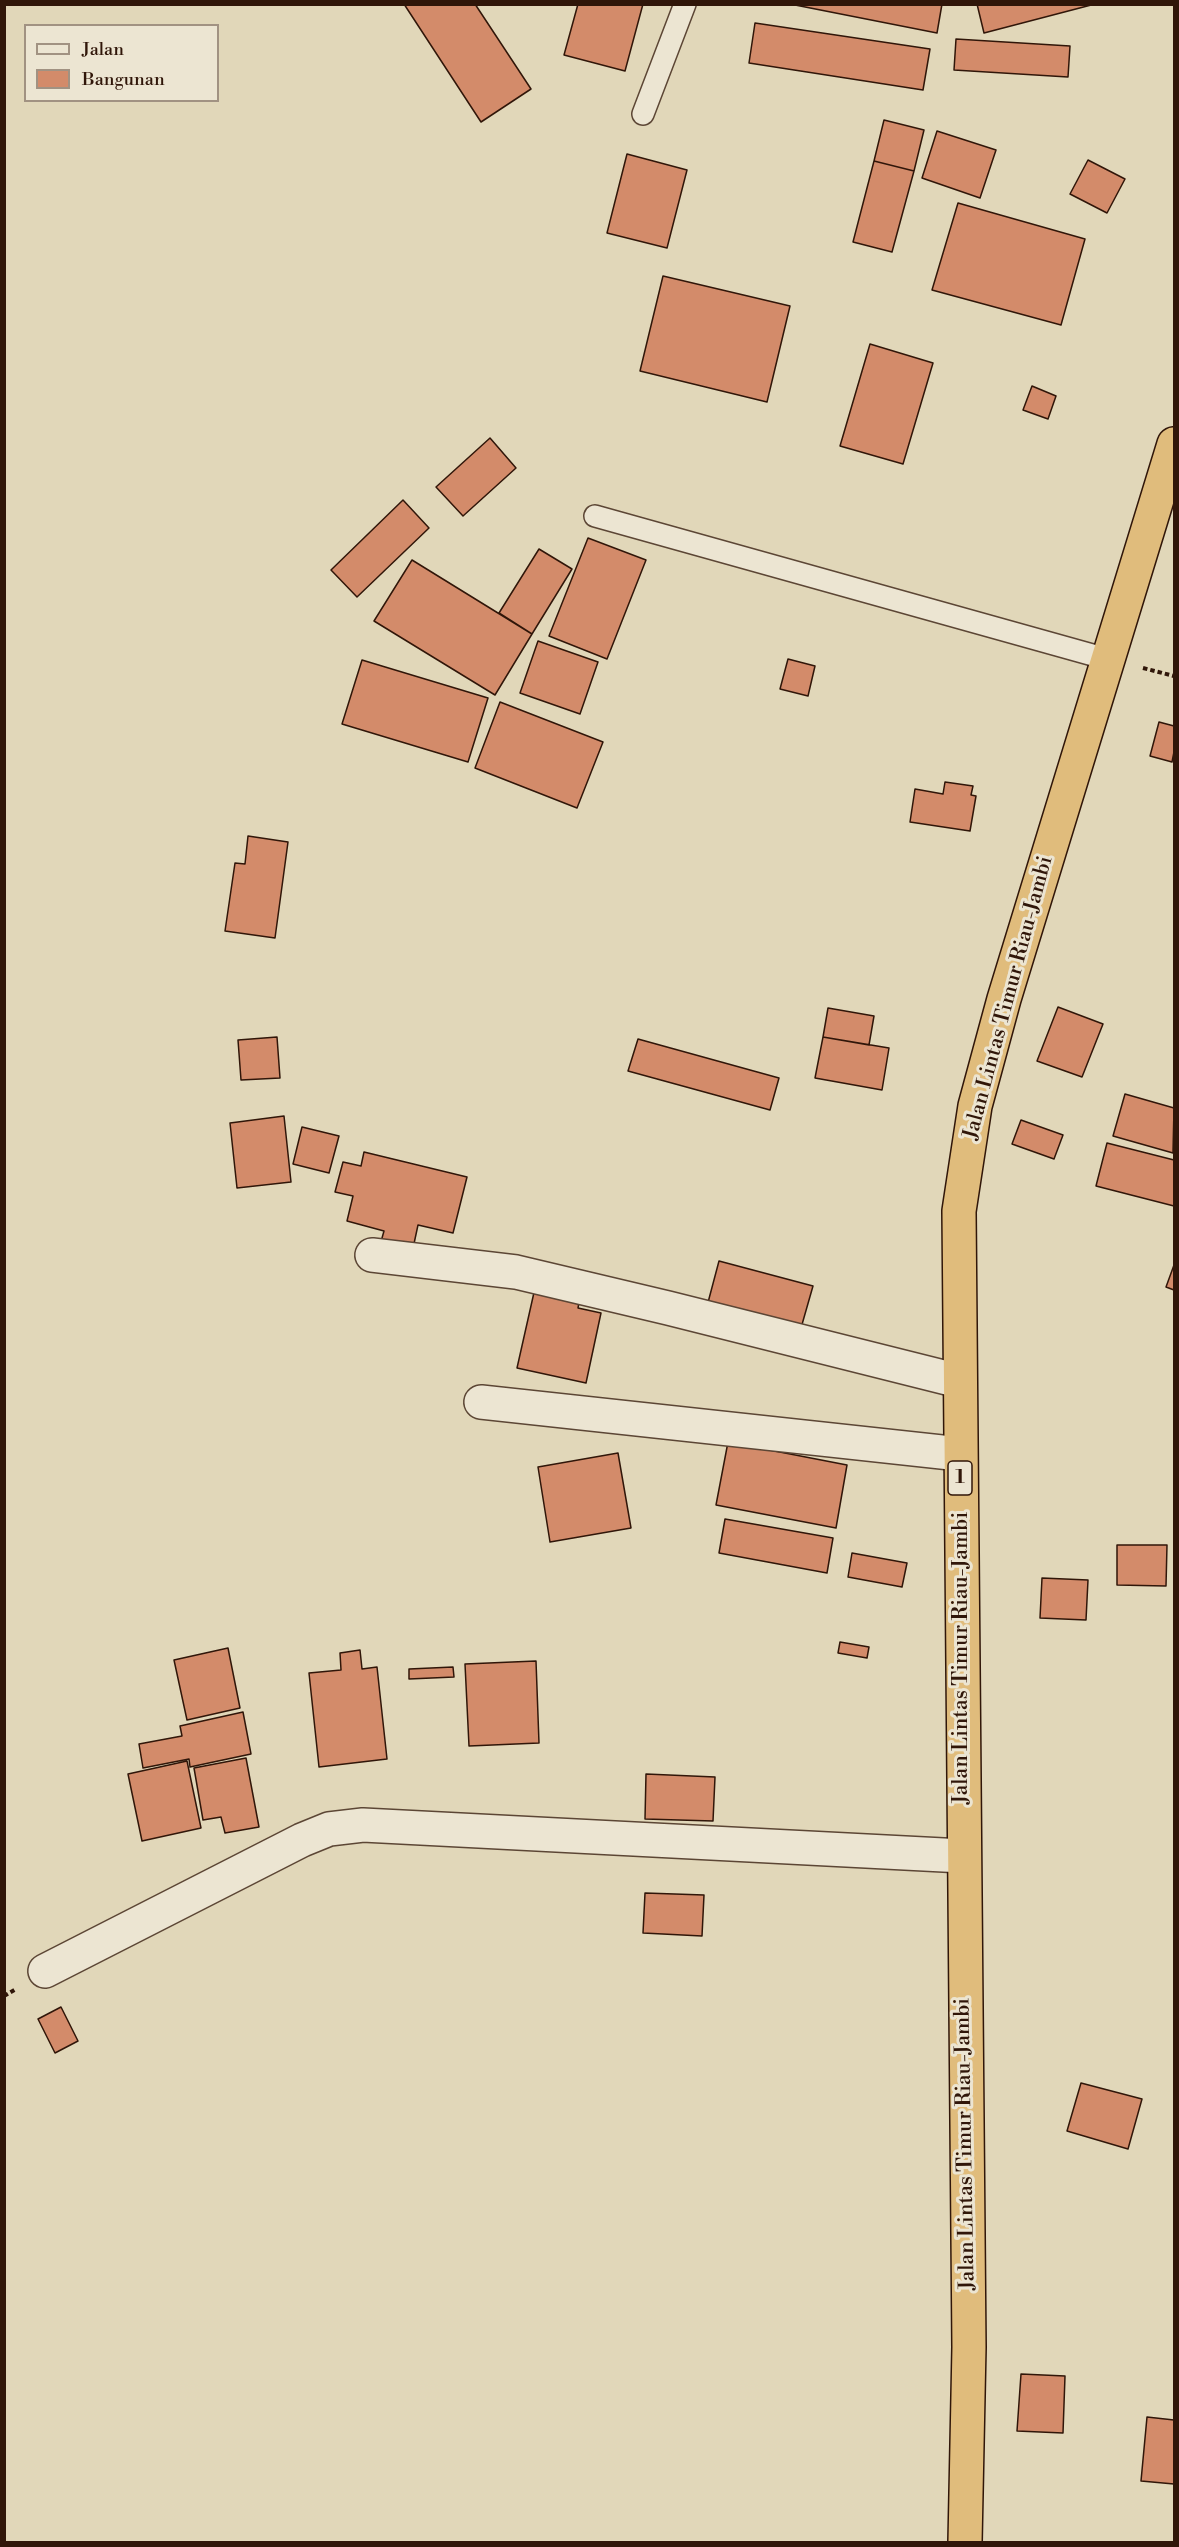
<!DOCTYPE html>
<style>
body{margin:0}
#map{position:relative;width:1179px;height:2547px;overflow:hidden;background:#e1d7b9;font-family:"Libre Bodoni",serif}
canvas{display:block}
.frame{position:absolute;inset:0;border:6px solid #301609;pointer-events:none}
.legend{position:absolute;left:24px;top:24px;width:195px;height:78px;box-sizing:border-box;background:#ece5d2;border:2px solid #a19282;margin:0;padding:8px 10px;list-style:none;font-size:18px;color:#301609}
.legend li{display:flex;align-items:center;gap:12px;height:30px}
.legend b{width:30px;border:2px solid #a19282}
</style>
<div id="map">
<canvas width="1179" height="2547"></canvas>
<div class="frame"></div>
<ul class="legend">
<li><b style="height:8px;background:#ece5d2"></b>Jalan</li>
<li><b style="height:16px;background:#d38b6a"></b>Bangunan</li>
</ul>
</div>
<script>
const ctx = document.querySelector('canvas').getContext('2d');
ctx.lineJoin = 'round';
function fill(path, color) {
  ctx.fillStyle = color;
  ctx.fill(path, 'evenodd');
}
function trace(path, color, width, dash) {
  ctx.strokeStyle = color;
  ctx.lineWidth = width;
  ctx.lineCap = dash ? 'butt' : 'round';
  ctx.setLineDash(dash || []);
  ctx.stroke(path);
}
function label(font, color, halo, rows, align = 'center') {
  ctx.font = font + ' "Libre Bodoni",serif';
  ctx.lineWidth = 6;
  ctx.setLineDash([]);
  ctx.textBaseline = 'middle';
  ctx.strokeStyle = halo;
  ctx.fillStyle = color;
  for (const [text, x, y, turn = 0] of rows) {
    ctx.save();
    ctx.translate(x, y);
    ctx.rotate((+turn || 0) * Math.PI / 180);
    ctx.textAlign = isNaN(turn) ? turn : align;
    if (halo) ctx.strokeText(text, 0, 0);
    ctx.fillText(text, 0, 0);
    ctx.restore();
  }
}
const building = new Path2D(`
 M404,4H475L531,89L481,122Z
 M578,4H643L625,71L564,55Z
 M790,4H942L937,33Z
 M977,4H1095L984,33Z
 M755,23L930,49L923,90L749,63Z
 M956,39L1070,46L1068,77L954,70Z
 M884,120L924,130L914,171L874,161Z
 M937,131L996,150L980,198L922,178Z
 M627,154L687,170L667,248L607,233Z
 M1088,160L1125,179L1107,213L1070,194Z
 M874,161L914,171L892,252L853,242Z
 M958,203L1085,239L1061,325L932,290Z
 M663,276L790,306L767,402L640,371Z
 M870,344L933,363L903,464L840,446Z
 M1032,386L1056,396L1048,419L1023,410Z
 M490,438L516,468L463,516L436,487Z
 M403,500L429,528L357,597L331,570Z
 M588,538L646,560L607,659L549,636Z
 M539,549L572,569L532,634L499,613Z
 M412,560L532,634L495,695L374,621Z
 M538,641L598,662L580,714L520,693Z
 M788,659L815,666L808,696L780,689Z
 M362,660L488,698L468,762L342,724Z
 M500,702L603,742L577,808L475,768Z
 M1159,722L1174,726V752L1172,762L1150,756Z
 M945,782L973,786L971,795L976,796L970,831L910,822L915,789L943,794Z
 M248,836L288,842L275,938L225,931L235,863L245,864Z
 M1058,1007L1103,1024L1082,1077L1037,1061Z
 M828,1008L874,1016L869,1045L823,1037Z
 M277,1037L280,1078L241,1080L238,1040Z
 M823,1037L889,1048L882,1090L815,1078Z
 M638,1039L779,1078L770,1110L628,1071Z
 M1125,1094L1174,1108L1173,1153L1113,1136Z
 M284,1116L291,1182L237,1188L230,1123Z
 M1021,1120L1063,1135L1054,1159L1012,1144Z
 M302,1127L339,1136L329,1173L293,1164Z
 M1107,1143L1174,1160V1206L1096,1186Z
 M364,1152L467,1177L453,1233L418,1225L412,1253L380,1245L384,1231L347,1221L353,1196L335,1192L343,1162L361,1166Z
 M719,1261L813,1286L799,1335L706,1310Z
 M1174,1265V1290L1166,1287Z
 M535,1288L580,1297L578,1308L601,1313L586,1383L517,1368Z
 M728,1442L847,1465L836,1528L716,1505Z
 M618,1453L631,1528L550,1542L538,1467Z
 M725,1519L833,1538L827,1573L719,1553Z
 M1117,1545H1167L1166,1586L1117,1585Z
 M852,1553L907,1563L902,1587L848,1577Z
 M1042,1578L1088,1580L1086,1620L1040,1618Z
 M840,1642L869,1647L867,1658L838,1653Z
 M228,1648L240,1708L187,1720L174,1660Z
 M360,1650L362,1669L377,1667L387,1759L319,1767L309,1673L341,1670L340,1653Z
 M536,1661L539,1743L469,1746L465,1664Z
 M453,1667L454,1677L409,1679V1669Z
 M243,1712L251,1754L190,1767L189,1759L143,1768L139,1744L182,1736L180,1726Z
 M246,1758L259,1827L225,1833L221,1817L203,1820L194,1768Z
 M187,1761L201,1828L142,1841L128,1774Z
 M646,1774L715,1777L713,1821L645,1819Z
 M645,1893L704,1895L702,1936L643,1933Z
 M61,2007L78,2041L55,2053L38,2019Z
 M1081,2083L1142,2099L1128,2149L1067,2131Z
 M1021,2374L1065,2376L1063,2433L1017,2431Z
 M1147,2417L1174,2420V2484L1141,2481Z`);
const path = new Path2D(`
 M1143,668L1174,676
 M4,1996L16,1989`);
const lane = new Path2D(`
 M643,114L685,4
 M595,516L1107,659`);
const street = new Path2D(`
 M372,1255L516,1272L668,1308L959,1381
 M481,1402L960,1454
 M45,1971L302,1840L329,1829L363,1825L963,1856`);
const highway = new Path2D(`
 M965,2542L969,2347L959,1211L975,1106L1004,999L1174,444`);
const shields = [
 [960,1478,24]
];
const shieldNames = [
 ["1",960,1478]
];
const streetNames = [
 ["Jalan Lintas Timur Riau-Jambi",1009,998,-75],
 ["Jalan Lintas Timur Riau-Jambi",962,1658,-90],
 ["Jalan Lintas Timur Riau-Jambi",966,2144,-91]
];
fill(building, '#d38b6a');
trace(building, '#301609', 1.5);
trace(lane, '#5c4635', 24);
trace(street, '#5c4635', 36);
trace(highway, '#301609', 36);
trace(path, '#301609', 4, [4.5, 3]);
trace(lane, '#ece5d2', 21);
trace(street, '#ece5d2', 33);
trace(highway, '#e0bc7c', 33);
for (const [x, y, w] of shields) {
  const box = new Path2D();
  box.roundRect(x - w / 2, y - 17, w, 34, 4.5);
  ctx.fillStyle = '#ece5d2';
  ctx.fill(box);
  trace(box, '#301609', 1.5);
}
label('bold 20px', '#301609', null, shieldNames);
label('21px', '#301609', '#ece5d2', streetNames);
</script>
